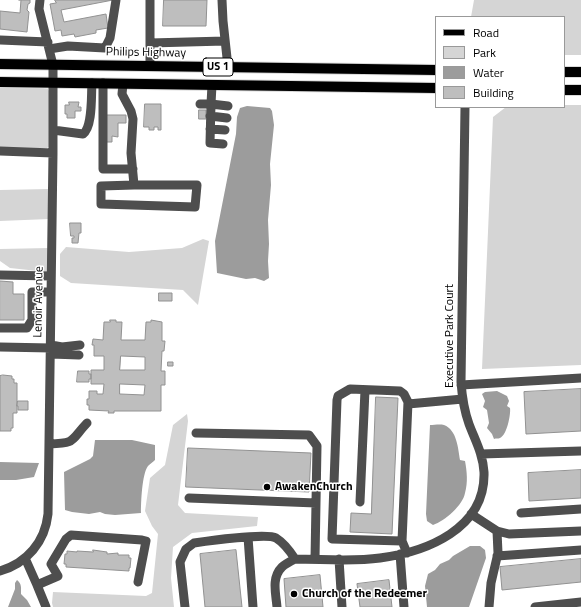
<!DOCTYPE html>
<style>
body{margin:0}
#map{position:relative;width:581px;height:607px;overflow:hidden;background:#fff;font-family:"Titillium Web",sans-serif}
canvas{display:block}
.legend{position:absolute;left:435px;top:16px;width:130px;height:92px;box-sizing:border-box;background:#fff;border:1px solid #999;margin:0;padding:5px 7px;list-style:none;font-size:12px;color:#000}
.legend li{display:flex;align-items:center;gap:8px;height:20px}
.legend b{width:20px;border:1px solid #999}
</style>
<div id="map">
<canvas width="581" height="607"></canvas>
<ul class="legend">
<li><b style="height:5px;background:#000"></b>Road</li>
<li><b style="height:11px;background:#d5d5d5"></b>Park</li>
<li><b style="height:11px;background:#9c9c9c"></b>Water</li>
<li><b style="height:11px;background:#bebebe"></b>Building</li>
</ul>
</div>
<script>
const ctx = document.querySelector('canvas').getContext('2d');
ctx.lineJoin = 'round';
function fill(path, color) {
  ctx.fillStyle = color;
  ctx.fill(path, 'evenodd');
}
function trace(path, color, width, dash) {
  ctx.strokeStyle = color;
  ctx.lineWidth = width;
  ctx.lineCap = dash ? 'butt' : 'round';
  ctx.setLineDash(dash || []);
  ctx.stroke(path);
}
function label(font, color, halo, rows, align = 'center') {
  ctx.font = font + ' "Titillium Web",sans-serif';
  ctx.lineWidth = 3;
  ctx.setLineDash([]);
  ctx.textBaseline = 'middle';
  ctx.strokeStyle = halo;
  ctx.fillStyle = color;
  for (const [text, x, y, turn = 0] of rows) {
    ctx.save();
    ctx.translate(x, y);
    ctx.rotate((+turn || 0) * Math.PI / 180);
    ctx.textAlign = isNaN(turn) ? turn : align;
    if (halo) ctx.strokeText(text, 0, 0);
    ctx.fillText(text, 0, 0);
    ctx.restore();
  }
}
const green = new Path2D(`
 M474,0H581V55H564V17H471Z
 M0,87L43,88L48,89L51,95L50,146L47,148L0,149Z
 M564,105H581V365L482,369L493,117L506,107H564Z
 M49,189V219L0,221V190Z
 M203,239L209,241L198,305L183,290L71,283L60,276V254L66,247L129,252L182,248Z
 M49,248L47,272L10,268L0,261V249Z
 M187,414L188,421L178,505L185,513L258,517L257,526L192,533L173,547L171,578L174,607H53L52,603L53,592L146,596L152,593L158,534L152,526L145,511L150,478L165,465L173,425Z`);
const water = new Path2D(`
 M247,106L270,108L272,111L274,125L270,164L271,185L268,220L269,244L268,261L269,278L264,281L255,278L246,279L217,273L215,241L236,134L237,117L240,108Z
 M497,391L507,396L509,401L507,406L510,408C511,414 507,435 500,438C498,439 496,438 494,439L492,434L487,428L489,423L487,410L483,407L485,401L482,394L485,392Z
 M430,425C434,425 440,424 444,425C457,430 458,448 460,460L465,461C467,472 468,482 465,493C463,505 445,521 433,525L427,521L426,514Z
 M95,440H132L155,445V460C153,462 150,464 148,466C142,474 141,502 141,513L115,515L105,514L100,512L89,514L72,512L65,510L64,472L90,459L93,456Z
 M0,462L39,463L34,477L16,480H0Z
 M470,546H480L485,550L486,558L469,607H427L425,586L428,574L435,570L440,564L449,560L453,556Z
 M17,580C22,584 21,588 21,594L27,600L31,607H8L15,589V583Z`);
const building = new Path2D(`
 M19,0H30V3L28,4L27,10L29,12L27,32L0,29V11L20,13L21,0Z
 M55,0H113L61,10L64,22L106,14L108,28L96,30V33L75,37L74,34L62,36L61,30L55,31L50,4L56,3Z
 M164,0H207L206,26H163Z
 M69,102H79L78,107H81V111H75V118H67V114H65V105H69Z
 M145,104H161V130H158V127H154V130H149V127H144Z
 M199,110H206V119H199Z
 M105,115H126V123H118V137L112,136V142H106Z
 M70,223H81V233H79L78,243H72V238H74V236H71Z
 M0,281L13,282V294H24V320H0Z
 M159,293H172V301H159Z
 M110,320H116V322H122L121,340H145L146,322H151V320L162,322V341H165L164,351H162L161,371H165V385H161V411H114V413H108L109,411L89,410V405H87V399H89V391H97V394H103L104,384H91V370H104V356H94V345H92L93,339L103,340L104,322H110ZM121,356L145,357V370H120ZM120,384L145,385L144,395L120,394Z
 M168,362H173V366H168Z
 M78,371H89V374H91V379H89V382H77Z
 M3,375L12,376V379H14V383H17V413H13V428H11V431H0V376Z
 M581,389V431L526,434L524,392Z
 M376,397L398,398L392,534L350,532L351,513L371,514Z
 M18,401H28V410H18V406H17Z
 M188,448L311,453L309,492L186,487Z
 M581,470V498L529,501L528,473Z
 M93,550L107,552V554L118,553V555H129V558H131L130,568H129V571L66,567V564H64L65,554H67V551L77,552V551L93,552Z
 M236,550L242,607H205L200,554Z
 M581,559V582L502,590L500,567Z
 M320,575L323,607H286L284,579Z
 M389,580L392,607H360L357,584Z`);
const minor = new Path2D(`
 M150,0V66
 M222,0L223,21L228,67
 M0,40L48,42
 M150,43L225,41
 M49,49L68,46L105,48L110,38L116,0
 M103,83V169H133
 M123,84L122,94L131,111L133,119L131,153L134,185H197L195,207L101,204V186L134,185
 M212,85L211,104L228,106
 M200,104H211L210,143L223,144
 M210,116L227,118
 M210,129L225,130
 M53,130L83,134C93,127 91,95 92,83
 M0,151L53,153
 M0,275L51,276
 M0,328H27L32,320V292H51
 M51,345L62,347L80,345
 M0,347L51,348
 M51,354L79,355
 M461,385L581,378
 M408,404L463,399
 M196,433L309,435L317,446L315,559
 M49,444C77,443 70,441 87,423
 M481,454L581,451
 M189,498L316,503
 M360,502L365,390
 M521,513L581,509
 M471,514L497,531L509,534L581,531
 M248,537L253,607
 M402,541L408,402L404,394L400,391L350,389L338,396L337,400L332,539L402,541L407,553
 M400,554L404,607
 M497,556L581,550
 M25,558L37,585L58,576L51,564L66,539L71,535L142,540L146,541L138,582
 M295,559C323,559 352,562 380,558C426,552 486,529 484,472C483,454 475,440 469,424C464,410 462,396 461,382L465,107
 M339,559L342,607
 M0,571C27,563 45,542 48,514L53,153V65L39,9L40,0
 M37,585L46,607
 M185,607L180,562L186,549L194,543C208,541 267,533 276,538C284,543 290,551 295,559
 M277,607C276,594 271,578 282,567C285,564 291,561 295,559
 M489,607L491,583L498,553L497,531
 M535,607L581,602`);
const major = new Path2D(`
 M0,64L436,70
 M564,72H581
 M0,82L436,88
 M564,90H581`);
const markers = [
 [267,487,4,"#000"],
 [294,594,4,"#000"]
];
const shields = [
 [218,67,30]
];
const shieldNames = [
 ["US 1",218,67]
];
const streetNames = [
 ["Philips Highway",146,53,1],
 ["Lenoir Avenue",39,302,-89],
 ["Executive Park Court",450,336,-90]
];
const poiNames = [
 ["AwakenChurch",275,487],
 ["Church of the Redeemer",302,594]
];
fill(green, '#d5d5d5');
fill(water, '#9c9c9c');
fill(building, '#bebebe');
trace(building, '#929292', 1);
trace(major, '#dbdbdb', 12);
trace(minor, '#4e4e4e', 9);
trace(major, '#000', 10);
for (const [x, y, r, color] of markers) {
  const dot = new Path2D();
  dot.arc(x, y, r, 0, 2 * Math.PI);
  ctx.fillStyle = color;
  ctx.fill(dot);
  trace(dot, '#fff', 1.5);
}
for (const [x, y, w] of shields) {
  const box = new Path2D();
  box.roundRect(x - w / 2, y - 9, w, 18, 3);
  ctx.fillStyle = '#fff';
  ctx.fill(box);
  trace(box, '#000', 1);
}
label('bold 11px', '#000', null, shieldNames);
label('12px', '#000', '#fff', streetNames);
label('bold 12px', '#000', '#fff', poiNames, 'left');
</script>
